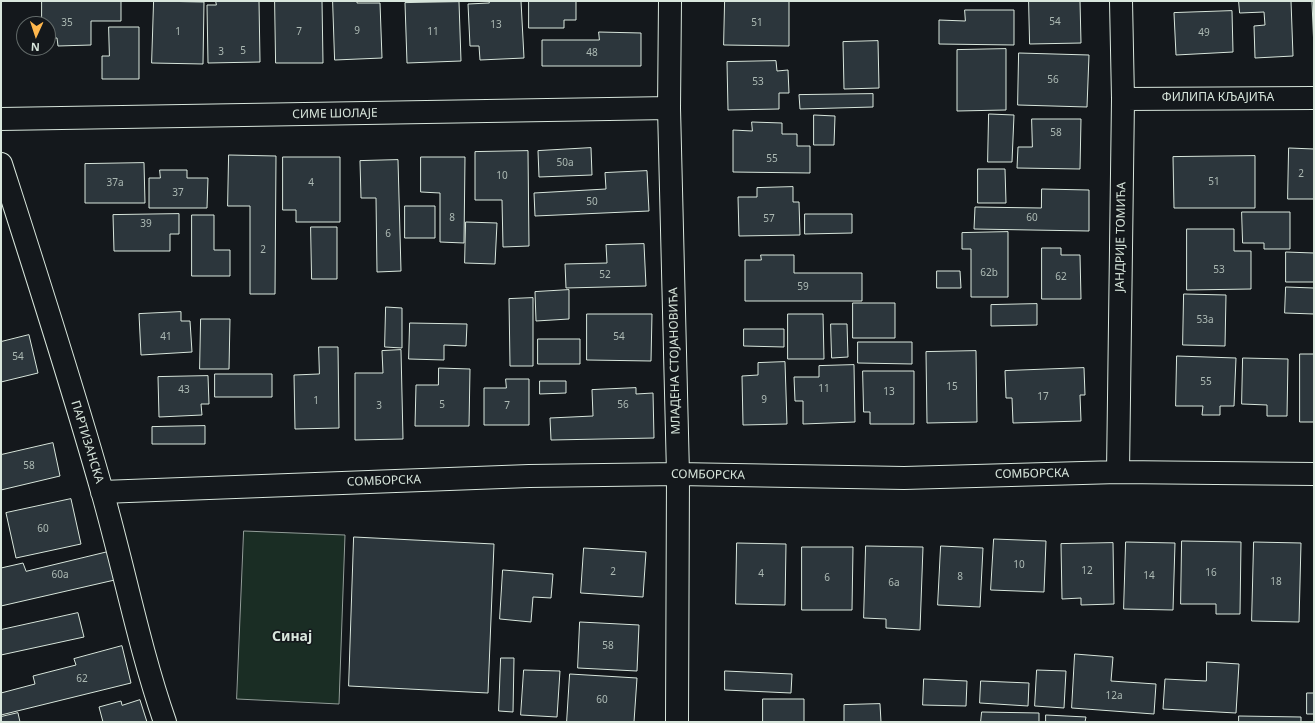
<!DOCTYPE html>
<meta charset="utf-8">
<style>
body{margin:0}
#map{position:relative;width:1315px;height:723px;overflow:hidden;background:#14181c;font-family:"Noto Sans",sans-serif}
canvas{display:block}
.frame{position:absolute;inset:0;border:2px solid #d8e6dc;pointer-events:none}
.north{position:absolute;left:16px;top:16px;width:40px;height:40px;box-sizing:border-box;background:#14181c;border:1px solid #626a69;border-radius:50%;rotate:183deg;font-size:11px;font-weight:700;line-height:16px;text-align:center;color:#d8e6dc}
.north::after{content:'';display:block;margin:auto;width:14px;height:18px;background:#ffb74d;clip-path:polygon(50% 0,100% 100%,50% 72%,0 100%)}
</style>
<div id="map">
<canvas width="1315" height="723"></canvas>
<div class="frame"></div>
<div class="north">N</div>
</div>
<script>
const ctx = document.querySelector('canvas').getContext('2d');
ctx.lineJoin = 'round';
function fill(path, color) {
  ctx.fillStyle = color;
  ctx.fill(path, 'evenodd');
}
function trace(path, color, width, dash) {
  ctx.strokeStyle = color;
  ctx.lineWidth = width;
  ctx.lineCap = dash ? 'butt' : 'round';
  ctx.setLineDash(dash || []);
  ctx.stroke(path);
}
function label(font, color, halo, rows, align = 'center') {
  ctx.font = font + ' "Noto Sans",sans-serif';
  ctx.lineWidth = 3;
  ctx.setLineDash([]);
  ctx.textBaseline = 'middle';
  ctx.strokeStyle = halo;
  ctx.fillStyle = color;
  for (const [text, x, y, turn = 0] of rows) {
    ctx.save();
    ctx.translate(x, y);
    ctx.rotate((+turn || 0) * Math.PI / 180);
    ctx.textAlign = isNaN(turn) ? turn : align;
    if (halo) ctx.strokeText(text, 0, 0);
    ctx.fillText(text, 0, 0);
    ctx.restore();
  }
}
const green = new Path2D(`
 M244,531L345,535L339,704L237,699Z`);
const building = new Path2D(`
 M42,1H121V21H91V45L58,46L57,38H48V24H42Z
 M154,1L204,2L203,64L152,63Z
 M216,1H259L260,62L208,63L207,5H216Z
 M275,1H322L323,63H276Z
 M333,1H357V3H380L382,58L335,60Z
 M489,1H521L524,58L480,60L479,46H470L468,4L489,3Z
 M529,1H576V20H564V28H529Z
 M725,1H789V46L724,45Z
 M1029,1H1080L1081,43L1030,44Z
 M1239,1H1291L1293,56L1255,58L1254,26L1265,25L1264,12L1240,13Z
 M1314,1V49L1312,2Z
 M459,2L461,61L407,63L405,3Z
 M965,10H1014V45L939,44V20L965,21Z
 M1232,11L1233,52L1176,55L1174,13Z
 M109,27H139V79H102V56H109Z
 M599,32L641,33V66H542V40H599Z
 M878,41L879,88L844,89L843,42Z
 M1006,49V110L957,111V50Z
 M1019,53L1089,55L1087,107L1018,105Z
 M776,61L777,71L788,70L789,93H779V109L728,110L727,62Z
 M873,94V107L800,109L799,95Z
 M989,114L1014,115L1012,162H988Z
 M814,115L835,116L834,145H814Z
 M1032,119H1081L1080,169L1017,168L1018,147H1032Z
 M752,122L782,123V134H797V146H810V173L733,172V130L752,131Z
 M591,148L592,175L539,177L538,151Z
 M1289,148L1314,149V199H1288Z
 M528,151L529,246L503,247L502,200H475V152Z
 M229,155L276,156L275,294H250V206H228Z
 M1255,156V208H1174L1173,157Z
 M283,157H340V222H296V210H283Z
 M421,157H465L464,243L440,242V193L421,192Z
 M398,160L401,271L377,272L376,198H361L360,161Z
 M144,163L145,203H85V164Z
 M978,169H1005L1006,203H978Z
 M160,170H187V178H208L207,208H149V178H160Z
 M647,171L649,211L535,216L534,193L606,189L605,173Z
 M793,187V202H799L800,235L739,236L738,197H757V188Z
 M1042,189L1089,190V231L974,229L975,207L1041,208Z
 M405,206H435V238H405Z
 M1242,212H1290V249H1264V243H1243Z
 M179,214V234H170V251H114L113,215Z
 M805,214H852V233L805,234Z
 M192,215H214V250H230V276H192Z
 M466,222L497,223L495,264L465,263Z
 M311,227H337V279H312Z
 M1187,229H1234V251H1251V289L1187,290Z
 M1008,232V297H971V249H962V233Z
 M644,244L646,286L566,288L565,264L607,263L606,245Z
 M1042,248H1061V255H1080L1081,299H1042Z
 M1286,252L1314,253V282H1286Z
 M761,255H794V273H862V301H745V260H761Z
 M937,271H960L961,288H937Z
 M1286,287L1314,288V314L1285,313Z
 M569,290V319L536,321L535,292Z
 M1184,294L1226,295L1225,346L1183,345Z
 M533,298V366H510L509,299Z
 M853,303H895V338H853Z
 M1037,304V325L991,326V305Z
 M386,307L402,308V348L385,347Z
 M181,312V321H190L192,352L141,355L139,314Z
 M587,314H652L651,361L587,360Z
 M788,314H823L824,359H788Z
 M201,319H230L229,369H200Z
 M410,323L467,324L466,346L444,345V360L409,359Z
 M831,324H847L848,357L832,358Z
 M744,329H784V347L744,346Z
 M29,335L38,373L1,382V342Z
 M538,339H580V364H538Z
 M858,342H912V364L858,363Z
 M319,347H338L339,428L295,429L294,375L319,374Z
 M401,350L403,439L355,440V373H383L382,351Z
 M976,351L977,422L927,423L926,352Z
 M1300,354H1314V422H1300Z
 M1177,356L1236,358L1234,406H1220V415H1202L1203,406H1176Z
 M1243,358L1288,359L1287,416H1267V405L1242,404Z
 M785,362L787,424L743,425L742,376L758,375V363Z
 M854,365L855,422L803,424V401H795L794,377H819V366Z
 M439,368L470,369L469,426H415L416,385H438Z
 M1084,368L1085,395H1080L1081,421L1013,423L1012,398H1006L1005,371Z
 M863,371H914V424H870V412H864Z
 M215,374H272V397H215Z
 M208,376L209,404H201L202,415L159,417L158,377Z
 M506,379H529V425H484V388H506Z
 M540,381H566V393L540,394Z
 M636,388V394L653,393L654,438L551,440L550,418L593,416L592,390Z
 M205,426V444H152V427Z
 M53,443L60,476L1,490V455Z
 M71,499L81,544L16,558L6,513Z
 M354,537L494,544L488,693L349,686Z
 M994,539L1046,541L1044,592L991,590Z
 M1182,541L1241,542L1240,614H1216V604H1181Z
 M1126,542L1175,543L1173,610L1124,609Z
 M1254,542L1301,543L1299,622L1252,621Z
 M737,543L786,544L785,605L736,604Z
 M1113,543L1114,604L1081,605V598L1062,599L1061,544Z
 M866,546L923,547L920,630L886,628V619L864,618Z
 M941,546L983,548L980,607L938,605Z
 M802,547H853L852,610H802Z
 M584,548L646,552L643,597L581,593Z
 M112,551L119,579L1,606V568L23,563L26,571Z
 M503,570L553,574L551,598L533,597L531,622L500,619Z
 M78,613L84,637L1,655V630Z
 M580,622L639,625L637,671L578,668Z
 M122,646L131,683L1,715V693L35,684L33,676L76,665L74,659Z
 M1075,654L1113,657L1111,681L1156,684L1154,714L1072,708Z
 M501,658H514L513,712L499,711Z
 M1207,662L1239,664L1236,713L1163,709L1165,679L1206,681Z
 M524,670L560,671L557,717L521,715Z
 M1037,670L1066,671L1064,708L1035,706Z
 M725,671L792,674L791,693L725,690Z
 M570,674L637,678L634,722H567Z
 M924,679L967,681L966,706L923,705Z
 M981,681L1029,683L1028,706L980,703Z
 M1307,693H1314V714H1307Z
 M763,699H804V722H763Z
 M140,700L147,722H103L99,707L121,701L122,705Z
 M880,704L881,722H844V705Z
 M982,712L1039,713V722H981Z
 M18,713L20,722H1V717Z
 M1046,715L1086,717L1085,722H1046Z
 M1239,716L1301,717V722H1239Z`);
const minor = new Path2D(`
 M670,1L669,108L678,474L677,722
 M1123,99L1314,98
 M1,119L669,108
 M1,164C36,273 71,381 102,491C124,568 139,647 165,722
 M1118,472L1123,99L1121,1
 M102,492L529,476L678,474L904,478L1118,472L1314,474`);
const numberNames = [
 ["54",1055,22],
 ["35",67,23],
 ["51",757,23],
 ["13",496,25],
 ["9",357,31],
 ["1",178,32],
 ["7",299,32],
 ["11",433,32],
 ["49",1204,33],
 ["5",243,51],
 ["3",221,52],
 ["48",592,53],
 ["56",1053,80],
 ["53",758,82],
 ["58",1056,133],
 ["55",772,159],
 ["50a",565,163],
 ["2",1301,174],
 ["10",502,176],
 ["51",1214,182],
 ["37a",115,183],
 ["4",311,183],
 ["37",178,193],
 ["50",592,202],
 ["8",452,218],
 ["60",1032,218],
 ["57",769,219],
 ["39",146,224],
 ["6",388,234],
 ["2",263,250],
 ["53",1219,270],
 ["62b",989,273],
 ["52",605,275],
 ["62",1061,277],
 ["59",803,287],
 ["53a",1205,320],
 ["41",166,337],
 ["54",619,337],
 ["54",18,357],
 ["55",1206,382],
 ["15",952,387],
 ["11",824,389],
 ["43",184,390],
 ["13",889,392],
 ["17",1043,397],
 ["9",764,400],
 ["1",316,401],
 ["5",442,405],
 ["56",623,405],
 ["3",379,406],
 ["7",507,406],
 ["58",29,466],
 ["60",43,529],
 ["10",1019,565],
 ["12",1087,571],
 ["2",613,572],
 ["16",1211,573],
 ["4",761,574],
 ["60a",60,575],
 ["14",1149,576],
 ["8",960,577],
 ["6",827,578],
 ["18",1276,582],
 ["6a",894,583],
 ["58",608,646],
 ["62",82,679],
 ["12a",1114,696],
 ["60",602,700]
];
const streetNames = [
 ["ФИЛИПА КЉАЈИЋА",1218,98],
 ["СИМЕ ШОЛАЈЕ",335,114,-1],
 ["ЈАНДРИЈЕ ТОМИЋА",1121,237,-89],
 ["МЛАДЕНА СТОЈАНОВИЋА",675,361,-91],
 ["ПАРТИЗАНСКА",87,442,73],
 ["СОМБОРСКА",1032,474,-1],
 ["СОМБОРСКА",708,475,1],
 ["СОМБОРСКА",384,481,-2]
];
const quarterNames = [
 ["Синај",292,637]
];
fill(green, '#1a2d24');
trace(green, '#939e99', 1);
fill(building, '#2c363c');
trace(building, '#d8e6dc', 1);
trace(minor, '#d8e6dc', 24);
trace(minor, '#14181c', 22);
label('10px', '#adbab4', null, numberNames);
label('12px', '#d8e6dc', '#14181c', streetNames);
label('bold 14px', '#d8e6dc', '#14181c', quarterNames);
</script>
